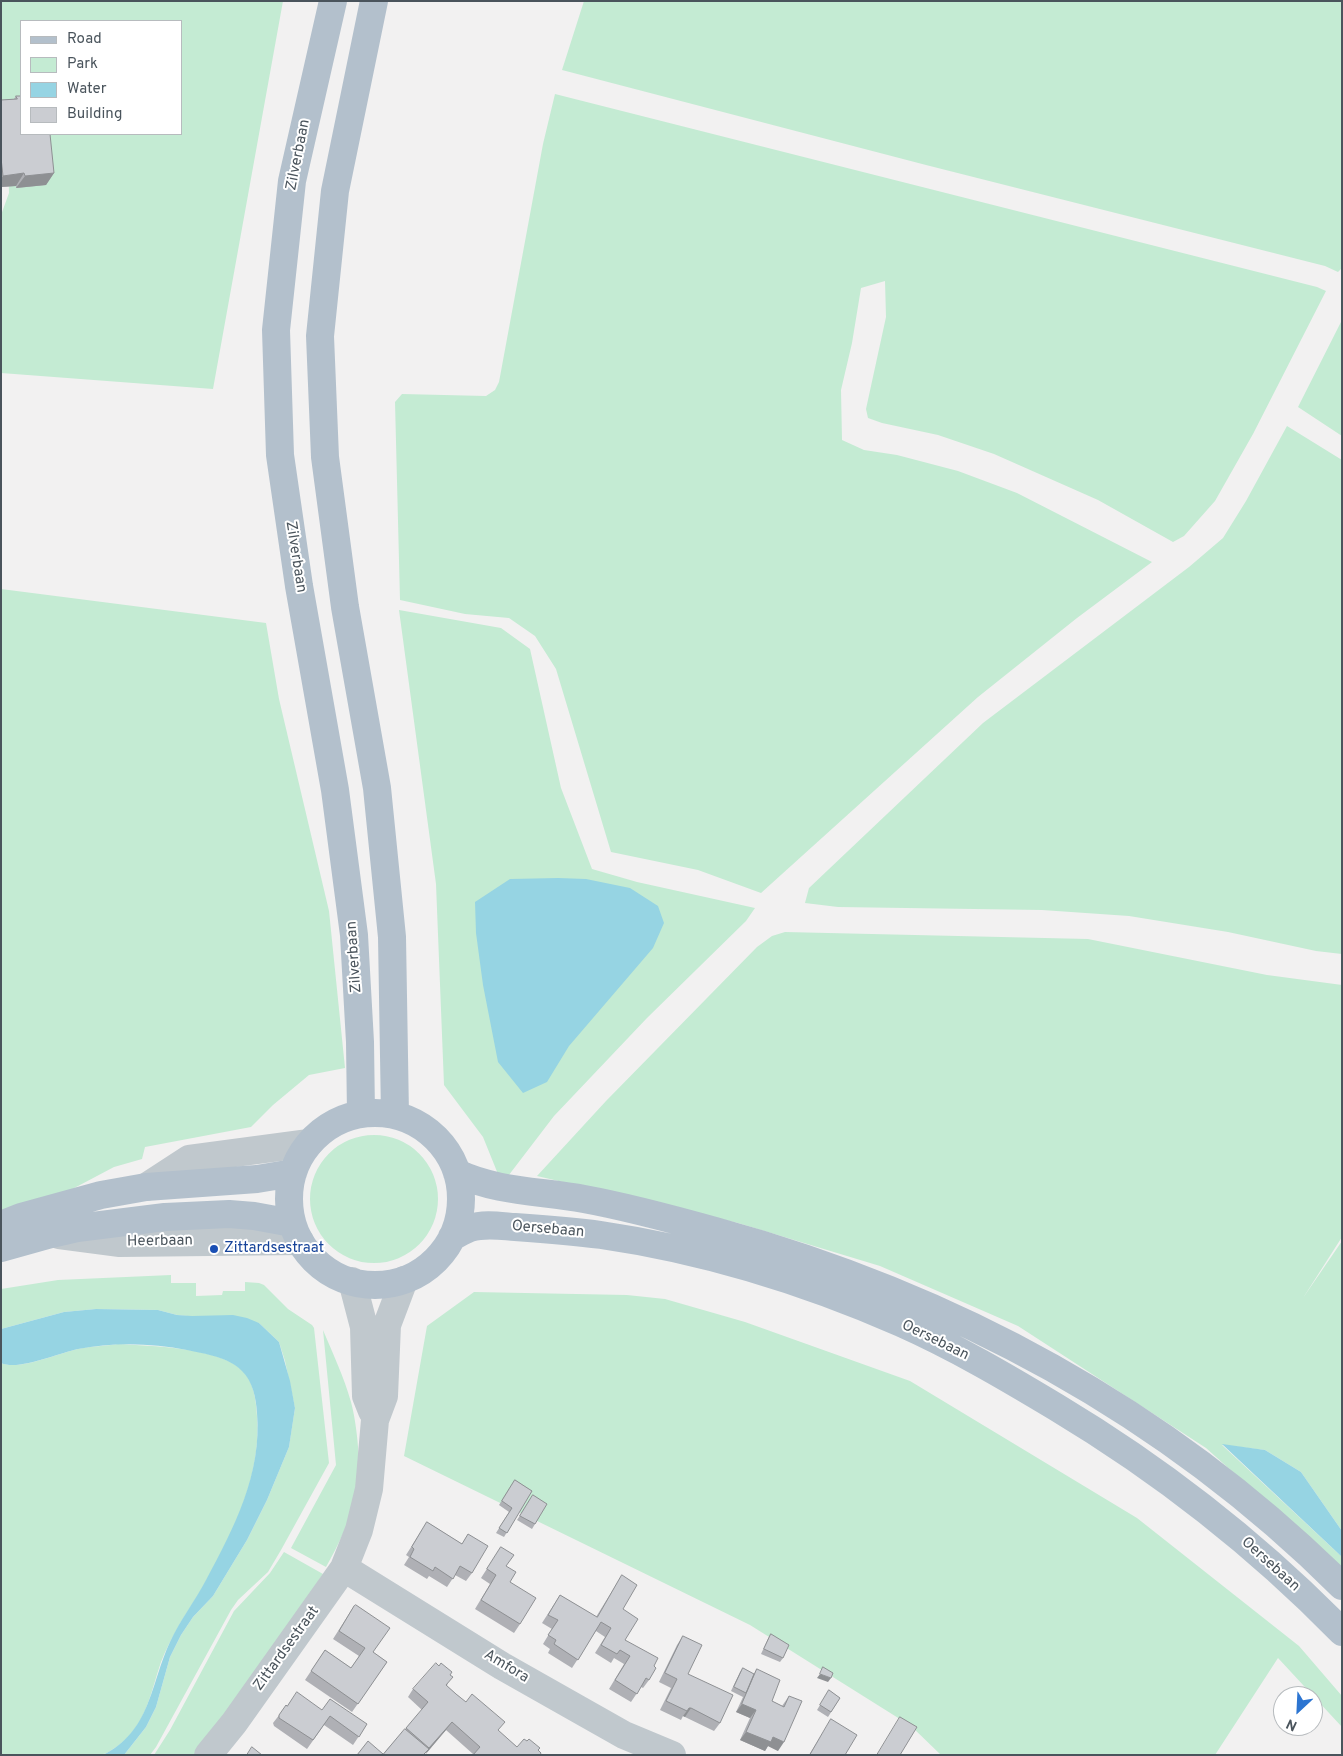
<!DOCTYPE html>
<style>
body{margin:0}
#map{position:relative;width:1343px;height:1756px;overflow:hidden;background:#f2f1f1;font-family:Overpass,sans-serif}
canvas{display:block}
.frame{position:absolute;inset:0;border:2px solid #4a545c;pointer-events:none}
.legend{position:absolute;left:20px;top:20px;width:162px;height:115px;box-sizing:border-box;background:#fff;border:1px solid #b7bbbe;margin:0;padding:6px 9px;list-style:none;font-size:15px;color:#4a545c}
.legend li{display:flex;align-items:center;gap:10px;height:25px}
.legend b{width:25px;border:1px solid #b7bbbe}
.north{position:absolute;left:1273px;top:1686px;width:50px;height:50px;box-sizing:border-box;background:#fff;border:1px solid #b7bbbe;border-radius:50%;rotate:205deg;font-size:14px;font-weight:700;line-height:20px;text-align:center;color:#4a545c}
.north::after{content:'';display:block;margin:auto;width:18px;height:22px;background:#2c75d1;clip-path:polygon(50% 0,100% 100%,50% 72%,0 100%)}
</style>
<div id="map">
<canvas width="1343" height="1756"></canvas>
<div class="frame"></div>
<ul class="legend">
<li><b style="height:6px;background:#b3c0cc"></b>Road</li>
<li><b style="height:14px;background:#c4ebd3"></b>Park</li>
<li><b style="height:14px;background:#96d4e3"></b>Water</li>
<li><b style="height:14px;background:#cbcdd2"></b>Building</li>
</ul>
<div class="north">N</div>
</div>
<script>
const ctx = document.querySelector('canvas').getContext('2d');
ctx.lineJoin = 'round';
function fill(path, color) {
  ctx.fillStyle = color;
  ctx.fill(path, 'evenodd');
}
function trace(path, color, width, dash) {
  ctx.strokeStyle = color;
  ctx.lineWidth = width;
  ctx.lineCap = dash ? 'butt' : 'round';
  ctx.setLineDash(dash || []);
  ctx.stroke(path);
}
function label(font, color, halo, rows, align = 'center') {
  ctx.font = font + ' Overpass,sans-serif';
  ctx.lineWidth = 4;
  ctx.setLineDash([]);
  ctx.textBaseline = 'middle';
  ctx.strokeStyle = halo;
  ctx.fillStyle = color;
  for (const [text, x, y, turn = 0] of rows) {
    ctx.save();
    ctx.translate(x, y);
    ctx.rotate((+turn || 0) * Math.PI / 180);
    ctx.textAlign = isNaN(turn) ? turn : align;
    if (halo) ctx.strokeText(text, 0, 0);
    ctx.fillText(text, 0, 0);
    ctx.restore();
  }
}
const green = new Path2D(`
 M1,1H283L213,389L1,373V215L9,193L7,125L1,95ZM21,21H181V134H21Z
 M584,1H1342V268L1338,272L1325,266L926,165L562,70Z
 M555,94L1317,287L1326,291L1253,434L1215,501L1184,536L1173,542L1098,500L994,454L938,435L882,423L868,418L866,409L886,317L885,281L861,288L852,343L841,390L842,440L864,450L897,455L958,471L1017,493L1152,562L1077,618L978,697L761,893L698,870L611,852L556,669L535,636L509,618L465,614L400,600L395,402L402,394L486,396L495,390L499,382L543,144Z
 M1342,320V436L1298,407Z
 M1287,426L1342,460V954L1316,951L1228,932L1129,916L1042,910L838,907L805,903L809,888L983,723L1189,567L1223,538L1246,501Z
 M1,589L266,623L279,699L329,911L345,1068L309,1075L273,1105L251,1127L145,1147L142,1159L114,1167L61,1195L1,1215Z
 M399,610L501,628L530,649L561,788L592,869L637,882L755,908L746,921L647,1018L554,1116L502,1184L483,1137L444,1085L436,884Z
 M785,932L1088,939L1267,975L1342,985V1237L1303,1298L1342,1241V1531L1301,1472L1265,1450L1222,1445L1342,1557V1570L1206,1448L1018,1326L880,1266L738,1223L537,1176L606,1101L757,947L772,936Z
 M310 1199a64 64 0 1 1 128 0a64 64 0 1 1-128 0Z
 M171,1275V1283H196V1296L222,1295L223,1291H245V1282L259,1283L264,1285L288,1309L312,1325L314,1328L329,1463L281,1550L268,1572L238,1600L231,1610L156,1747L150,1755H124L146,1727L156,1707L170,1657L181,1635L193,1617L213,1596L247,1540L267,1500L289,1447L292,1427L295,1408L285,1361L279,1342L259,1323L177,1315L158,1310L96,1309L64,1312L1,1329V1289L58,1280Z
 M474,1292L627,1295L665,1299L745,1322L910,1381L1137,1518L1299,1646L1342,1696V1727L1278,1658L1215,1755H941L911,1726L750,1625L404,1456L427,1326Z
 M323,1330C333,1354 344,1377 351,1402C357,1424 362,1470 357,1493C351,1519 339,1544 326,1567L291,1548L336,1465Z
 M118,1344C150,1346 218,1347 242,1370C254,1382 256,1400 257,1416C262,1477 231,1538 201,1590C193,1604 183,1617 176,1631C170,1641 165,1652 161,1662C149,1697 146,1730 110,1751C108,1752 106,1754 103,1754C96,1756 85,1755 77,1755C52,1755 26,1755 1,1755V1363C20,1371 58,1353 78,1349C91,1346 105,1346 118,1344Z
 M284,1552L323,1574L294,1618L196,1755H154L170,1730L234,1611L270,1573Z`);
const water = new Path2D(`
 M558,878L586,879L630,888L658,906L664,923L653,948L569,1046L547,1082L523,1093L498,1062L483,985L476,933L475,902L510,879Z
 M96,1309L158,1310L177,1315L192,1316L233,1315L247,1318L259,1323L279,1342L290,1381L295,1408L289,1447L267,1500L247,1540L213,1596L193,1617L181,1635L170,1657L156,1707L146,1727L124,1755H103C151,1731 150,1685 170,1642C180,1620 195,1601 206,1580C234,1528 262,1474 257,1413C256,1398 253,1382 242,1371C229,1357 205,1354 187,1350C152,1343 113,1342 78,1349C58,1353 19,1371 1,1363V1329L64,1312Z
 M1222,1444L1265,1450L1301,1472L1342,1531V1557Z`);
const minor = new Path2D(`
 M146,1187L189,1159L309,1143
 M59,1235L120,1243L300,1241
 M352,1281L364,1327L366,1396L372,1411
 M344,1568L502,1666L578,1709L624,1735L672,1755
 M208,1755L234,1723L344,1568L359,1530L369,1489L375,1420L384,1396L387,1325L404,1280`);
const major = new Path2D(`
 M333,1L292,181L276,330L280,455L299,586L335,790L354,935L360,1042L361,1114
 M374,1L335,191L320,336L325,457L345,607L377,788L392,937L395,1115
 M289 1199a86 86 0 1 1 172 0a86 86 0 1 1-172 0Z
 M457,1173C497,1192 542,1191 584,1199C628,1207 672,1219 715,1231C952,1296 1167,1412 1342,1586
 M1,1225L21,1217L101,1195L146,1187L257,1179L293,1173
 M452,1237C458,1234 464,1230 470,1228C484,1223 501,1226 515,1227C544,1229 572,1231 601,1235C704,1250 805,1281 901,1323C955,1347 1006,1377 1056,1407C1161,1470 1257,1545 1342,1632
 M1,1248L51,1234L77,1228L165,1217L229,1214L254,1216L292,1223`);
const wall = new Path2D(`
 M16,96L54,173L46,185L16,188V186L1,187V100L14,99Z
 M515,1480L532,1491L504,1537L496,1533L509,1512L499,1505Z
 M530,1500L535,1524L532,1529L517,1520Z
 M427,1522L462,1544L468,1534L472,1573L466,1581L455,1575L447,1587L429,1576L427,1579L404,1565L409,1557L406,1555Z
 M501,1547L510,1582L520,1624L514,1633L475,1609L490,1584L481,1578Z
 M622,1575L623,1609L625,1640L654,1666L649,1680L643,1688L641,1687L631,1702L609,1689L624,1664L614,1658L611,1663L595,1653L605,1637L596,1631L572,1668L548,1653L550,1649L543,1644L552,1629L542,1623L560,1595L596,1617Z
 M354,1606L373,1652L387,1662L352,1712L305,1680L325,1650L351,1668L359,1656L333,1639Z
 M771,1634L783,1658L780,1662L761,1654L768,1639Z
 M683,1636L688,1674L720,1723L714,1731L685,1717L683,1716L681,1720L660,1710L671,1688L659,1682L677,1645Z
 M743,1668L754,1674L757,1669L772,1701L782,1706L789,1696L778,1751L768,1746L765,1751L740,1740L750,1718L736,1712L743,1697L731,1691L740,1672Z
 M450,1675L447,1686L517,1747L538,1751L473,1754L446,1730L426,1753L383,1754L422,1710L408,1697L413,1689Z
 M829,1690L840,1698L828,1717L817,1710Z
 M287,1706L367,1724L353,1745L324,1725L307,1749L274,1726L273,1723L280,1714Z
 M831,1719L845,1755H809L826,1728Z`);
const shadedWall = new Path2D(`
 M24,173L16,186L1,187V178L3,176Z
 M54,173L46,185L16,188L25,176Z
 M820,1674L831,1678L828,1682L817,1678Z
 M742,1704L756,1710L750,1718L736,1712Z
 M689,1708H691L685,1717L683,1716Z
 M452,1722L446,1730L425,1755L429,1748Z
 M746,1732L773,1737L784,1742L778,1751L768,1746L765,1751L740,1740Z`);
const building = new Path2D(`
 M16,96H21V134H50L54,173L25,176L24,173L3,176L1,158V100L17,99Z
 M515,1480L532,1491L507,1533L499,1528L512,1508L502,1501Z
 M533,1495L547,1504L535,1524L520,1516Z
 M427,1522L462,1544L468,1534L488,1546L472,1573L460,1566L453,1579L435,1567L433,1571L410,1557L414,1549L412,1547Z
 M501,1547L514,1555L506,1566L516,1572L510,1582L536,1598L520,1624L481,1600L496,1575L487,1569Z
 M622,1575L637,1585L623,1609L638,1619L625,1640L658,1658L654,1666L656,1668L649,1680L646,1678L637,1694L615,1680L630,1656L620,1650L617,1654L601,1645L611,1628L601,1622L578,1660L554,1644L556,1640L548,1635L558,1620L548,1615L560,1595L597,1617Z
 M356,1605L390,1628L373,1652L387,1662L358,1704L311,1671L325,1650L351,1668L365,1648L339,1631L354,1606Z
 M771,1634L789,1645L783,1658L764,1649Z
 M683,1636L702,1645L688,1674L733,1695L720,1723L691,1708H689L687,1711L666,1701L677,1679L665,1673Z
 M436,1663L439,1666L441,1663L452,1672L450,1675L453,1677L446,1685L456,1694L466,1702L472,1694L505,1722L498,1730L517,1747L524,1739L527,1741L529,1739L540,1748L538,1750L541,1753L540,1755H473L480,1747L452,1722L429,1748L406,1728L428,1702L413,1689Z
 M823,1667L833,1673L831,1678L820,1674Z
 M743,1668L754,1674L746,1693L734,1687Z
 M757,1669L780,1680L772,1701L784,1707L789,1696L802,1701L784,1742L773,1737L771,1742L746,1732L756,1710L742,1704Z
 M829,1690L840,1698L831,1712L820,1705Z
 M297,1692L322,1710L330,1699L367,1724L359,1737L330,1716L313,1740L279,1718V1715L286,1705L287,1706Z
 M900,1717L917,1727L900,1755H877Z
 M831,1719L857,1735L845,1755H810Z
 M405,1729L429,1749L423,1755H357L368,1741L383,1754Z
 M252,1747L262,1755H247Z`);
const markers = [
 [214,1249,5,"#1a4fb4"]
];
const streetNames = [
 ["Zilverbaan",299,155,-79],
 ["Zilverbaan",295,557,81],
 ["Zilverbaan",355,957,-94],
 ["Oersebaan",548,1230,5],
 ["Heerbaan",160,1242,-1],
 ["Oersebaan",935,1341,26],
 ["Oersebaan",1270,1565,42],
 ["Zittardsestraat",287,1649,-54],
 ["Amfora",506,1667,31]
];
const transitNames = [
 ["Zittardsestraat",224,1249]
];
fill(green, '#c4ebd3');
fill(water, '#96d4e3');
trace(minor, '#c0c8cd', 28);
trace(major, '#b3c0cc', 28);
fill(wall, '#afb0b5');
fill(shadedWall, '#8e9093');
fill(building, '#cbcdd2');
trace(building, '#8e9093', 1);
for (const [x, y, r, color] of markers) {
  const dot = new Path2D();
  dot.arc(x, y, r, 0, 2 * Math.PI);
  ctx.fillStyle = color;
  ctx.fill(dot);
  trace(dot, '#fff', 2);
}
label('15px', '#4a545c', '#fff', streetNames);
label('15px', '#164399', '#fff', transitNames, 'left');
</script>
